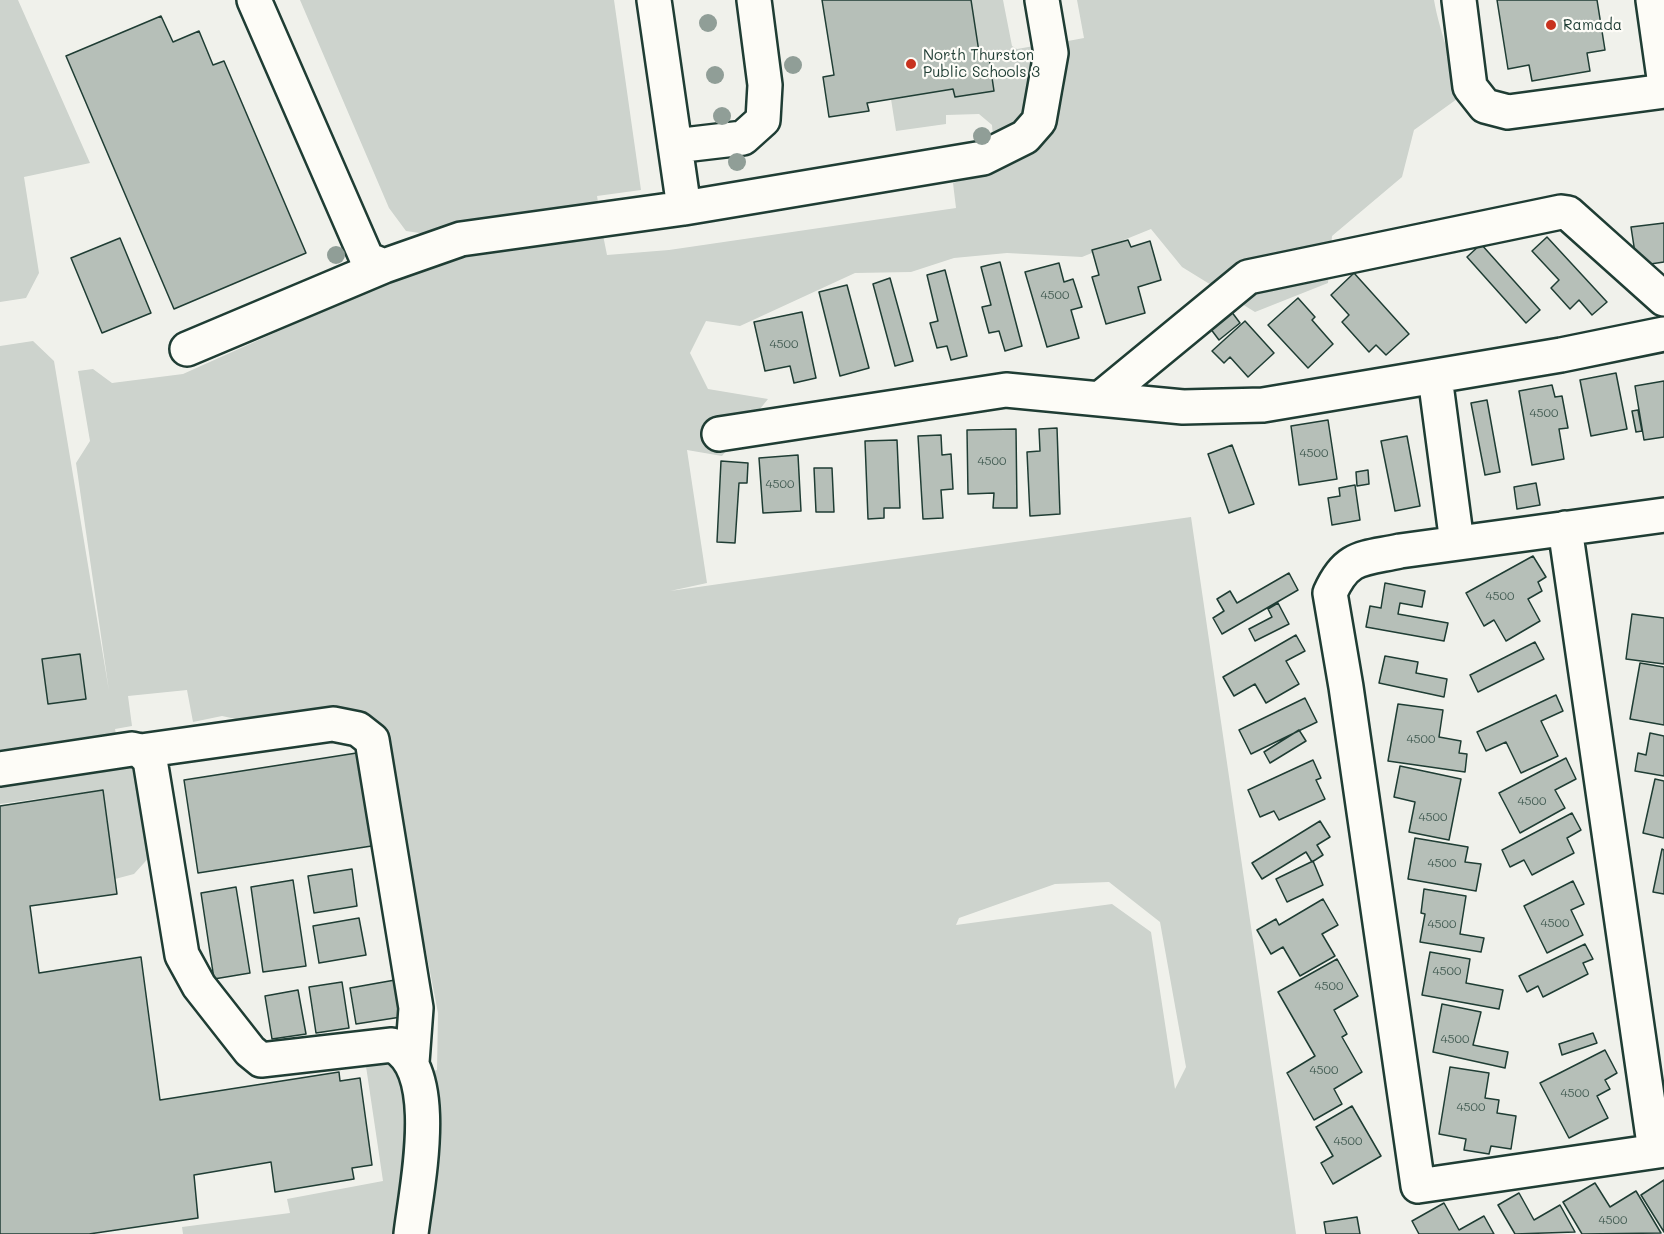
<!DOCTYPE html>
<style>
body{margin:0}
canvas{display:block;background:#f0f1eb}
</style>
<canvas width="1664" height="1234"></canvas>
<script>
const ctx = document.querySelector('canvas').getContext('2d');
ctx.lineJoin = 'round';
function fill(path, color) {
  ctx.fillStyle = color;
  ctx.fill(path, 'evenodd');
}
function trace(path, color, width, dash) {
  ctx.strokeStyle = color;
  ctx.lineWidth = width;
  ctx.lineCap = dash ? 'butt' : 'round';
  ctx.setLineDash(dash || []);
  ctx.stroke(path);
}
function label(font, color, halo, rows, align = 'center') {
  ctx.font = font + ' Mali,sans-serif';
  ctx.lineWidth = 4.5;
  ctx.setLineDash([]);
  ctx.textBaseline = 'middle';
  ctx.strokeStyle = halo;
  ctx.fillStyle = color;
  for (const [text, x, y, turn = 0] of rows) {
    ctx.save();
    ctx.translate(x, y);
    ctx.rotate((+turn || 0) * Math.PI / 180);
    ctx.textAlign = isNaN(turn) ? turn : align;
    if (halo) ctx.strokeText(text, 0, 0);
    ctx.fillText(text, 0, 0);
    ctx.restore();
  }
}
const green = new Path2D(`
 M0,0H18L90,163L24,177L39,273L26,298L0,302Z
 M300,0H614L641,190L597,196L601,220L461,239L406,231L389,208Z
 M971,0H1003L1012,46L1017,49L1034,46C1038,73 1037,101 1017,122C1011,129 1000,133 993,137L992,125L979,114L946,115V124L896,131L891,99L953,89L955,97L994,91L988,51L979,52Z
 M1077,0H1434C1440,35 1455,65 1457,99L1414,130L1402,177L1332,236L1328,283L1255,312L1182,267L1151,229L1082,257L1007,253L954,258L911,272L855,273L740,326L706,321L690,353L708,389L768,399L722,456L687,450L707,583L670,591L1191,517L1296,1234H183L182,1227L290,1213L287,1199L383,1181L363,1046L416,1077L437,1070L438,1013L425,946L411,929L373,721L349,710L250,722L222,716L193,722L187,690L128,696L132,726L115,729L119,750L132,749L163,842L134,874L115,879L103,790L0,804V346L33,341L54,361L109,691L76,463L90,441L78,371L93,369L112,383L183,374L399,277L465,256L602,230L607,255L669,250L956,208L953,183C980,175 1010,169 1034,152C1065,131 1066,74 1068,41L1084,38ZM1109,882L1160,922L1186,1067L1175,1089L1151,932L1112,904L956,925L959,918L1055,884Z`);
const building = new Path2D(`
 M822,0H971L979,52L988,51L994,91L955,97L953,89L867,103L869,111L829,117L823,77L834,75Z
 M1497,0H1597L1605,50L1587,53L1590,71L1532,81L1529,65L1508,69Z
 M161,16L173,42L199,31L213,65L224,61L306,253L174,309L66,56Z
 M1664,223V262L1637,266L1631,227Z
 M1547,237L1607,302L1592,315L1579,300L1570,309L1551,288L1559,280L1532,251Z
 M120,238L151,313L102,333L71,258Z
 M1128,240L1131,247L1150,241L1161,280L1138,287L1145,313L1106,324L1092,277L1099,275L1092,250Z
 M1481,244L1540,310L1526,323L1467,257Z
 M1000,262L1022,346L1005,351L999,331L989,333L982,307L991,305L981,267Z
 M1059,263L1064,282L1073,279L1082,307L1071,310L1079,338L1047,347L1025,272Z
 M945,270L967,356L951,360L947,346L937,348L930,323L938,321L927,275Z
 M1354,273L1409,334L1386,355L1376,345L1369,352L1342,322L1349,315L1331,295Z
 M890,278L913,361L895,366L873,284Z
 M847,285L869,368L840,376L819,292Z
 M1298,298L1315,317L1312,320L1333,344L1308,368L1268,325Z
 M1225,303L1240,323L1219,340L1204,320Z
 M802,312L816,378L794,383L790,366L765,371L754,322Z
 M1245,321L1274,353L1248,377L1230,357L1224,363L1212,351Z
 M1616,373L1627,429L1591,436L1580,380Z
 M1664,381V437L1644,440L1635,386Z
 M1552,385L1555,397L1562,396L1568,428L1559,429L1564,459L1532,465L1519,391Z
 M1487,400L1500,472L1485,475L1471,403Z
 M1638,410L1642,431L1636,432L1632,411Z
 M1328,420L1337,479L1299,485L1291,426Z
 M1057,428L1060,514L1030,516L1027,452L1040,451L1039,429Z
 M1016,429L1017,508H993L994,493L968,494L967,430Z
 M941,435L942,455L951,454L953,489L941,490L943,518L923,519L918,436Z
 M1407,436L1420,506L1395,511L1381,441Z
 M897,440L900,508H884V518L868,519L865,441Z
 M1232,445L1254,504L1229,513L1208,454Z
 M798,455L801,511L763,513L759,458Z
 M721,461L748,463L747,483H739L735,543L717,542Z
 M814,468H832L834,512H816Z
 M1368,470L1369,484L1357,486L1356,472Z
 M1536,483L1540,505L1517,509L1514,487Z
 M1355,485L1360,520L1332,525L1328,498L1340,496L1339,488Z
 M1533,556L1546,577L1538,582L1542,591L1528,599L1540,621L1506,641L1494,620L1484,626L1466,593Z
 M1289,573L1298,590L1222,634L1213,618L1224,611L1217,599L1230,591L1237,603Z
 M1385,583L1425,591L1422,607L1400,603L1398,614L1448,623L1444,641L1366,627L1370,606L1381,608Z
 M1278,603L1289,624L1255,641L1249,629L1272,617L1268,609Z
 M1632,614L1664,618V664L1626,659Z
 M1296,635L1305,651L1286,661L1299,684L1266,703L1255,684L1234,696L1223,677Z
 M1535,642L1544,659L1478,692L1470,675Z
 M80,654L86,699L48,704L42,659Z
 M1385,656L1418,662L1416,673L1447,679L1444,697L1379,683Z
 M1640,663L1664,667V725L1630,719Z
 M1556,695L1563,711L1541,721L1558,756L1521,773L1506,742L1486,751L1477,732Z
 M1305,698L1317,722L1251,754L1239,730Z
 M1398,704L1443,710L1439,737L1461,741L1459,753L1467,754L1465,772L1388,761Z
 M1299,730L1306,741L1270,763L1264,752Z
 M1650,733L1664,736V776L1635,771L1638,753L1646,755Z
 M363,752L378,845L198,873L184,780Z
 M1566,758L1576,779L1555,790L1565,808L1520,833L1499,793Z
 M1313,760L1321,778L1316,780L1325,799L1279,820L1274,811L1260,817L1248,790Z
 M1400,766L1461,779L1449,840L1409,832L1415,802L1394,797Z
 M1655,779L1664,781V838L1643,833Z
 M103,790L117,894L30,906L39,973L141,957L160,1100L339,1072L340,1081L360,1078L372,1165L352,1168L354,1179L275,1192L271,1162L194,1175L198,1218L89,1234H0V806Z
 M1572,813L1581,830L1567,838L1574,853L1532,875L1524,860L1510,867L1502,850Z
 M1320,821L1330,837L1317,845L1323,855L1312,862L1306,852L1262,879L1252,863Z
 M1415,838L1468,847L1465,862L1481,864L1476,891L1408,879Z
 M1662,849L1664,850V894L1653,892Z
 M1313,861L1323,885L1287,902L1276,879Z
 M352,869L357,906L314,913L308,876Z
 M293,880L306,966L263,972L251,887Z
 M1573,881L1584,904L1571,910L1583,935L1547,953L1524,906Z
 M236,887L250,973L214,979L201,893Z
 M1424,889L1466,896L1460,934L1484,938L1481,952L1420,942L1425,914L1421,913Z
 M1323,899L1338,925L1322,934L1335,956L1300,976L1283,947L1271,954L1257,930L1276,919L1279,925Z
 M359,918L366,955L319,963L313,926Z
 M1585,944L1593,959L1583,963L1588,974L1543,997L1538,986L1527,992L1519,976Z
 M1430,952L1470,959L1466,983L1503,990L1499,1009L1422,995Z
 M1337,959L1358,996L1334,1010L1347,1034L1342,1037L1362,1072L1334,1089L1342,1104L1314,1120L1287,1073L1315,1056L1278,992Z
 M395,980L401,1017L356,1024L350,988Z
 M342,982L349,1028L316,1033L309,987Z
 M298,990L306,1034L272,1039L265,996Z
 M1442,1004L1481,1012L1473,1045L1508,1052L1505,1068L1433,1052Z
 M1593,1033L1597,1043L1562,1055L1559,1044Z
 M1605,1050L1617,1073L1605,1080L1610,1089L1597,1096L1608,1118L1569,1138L1540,1083Z
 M1450,1067L1489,1073L1485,1098L1499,1100L1497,1113L1516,1116L1511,1149L1491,1146L1489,1154L1464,1150L1466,1139L1439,1134Z
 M1352,1106L1381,1156L1333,1184L1321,1163L1333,1156L1316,1127Z
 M1664,1180V1232L1641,1195Z
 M1595,1183L1610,1207L1636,1191L1661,1233L1582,1234L1563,1202Z
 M1519,1193L1534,1220L1560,1205L1575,1232L1515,1234L1498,1205Z
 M1444,1203L1459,1230L1484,1216L1494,1234H1419L1412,1221Z
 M1357,1217L1360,1234H1326L1324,1222Z`);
const minor = new Path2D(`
 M254,0L367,259L384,266L461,239L684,208
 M654,0L684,208L983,158L1025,137L1039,121L1051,53L1042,0
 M1459,0L1470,87L1485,106L1508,112L1664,91
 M1653,0L1664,78
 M675,146L743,138L763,120L765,85L754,0
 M187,349L384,266
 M1435,377L1457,543
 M1101,398L1248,277L1561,212L1568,213L1664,299
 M719,434L1006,390L1183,407L1263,405L1561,355L1664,334
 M1664,515L1400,551C1363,559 1347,555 1330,593L1346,687L1418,1186L1664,1150
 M1565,528L1655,1151
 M141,751L333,724L358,729L372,740L416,1008L412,1062
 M0,769L132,749L141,751L150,760L182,955L199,986L250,1051L261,1060L392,1045C443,1069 416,1189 411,1234`);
const trees = [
 [708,23],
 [793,65],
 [715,75],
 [722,116],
 [982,136],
 [737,162],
 [336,255]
];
const markers = [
 [1551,25,6,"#c8321e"],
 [911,64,6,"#c8321e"]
];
const numberNames = [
 ["4500",1055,295],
 ["4500",784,344],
 ["4500",1544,413],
 ["4500",1314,453],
 ["4500",992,461],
 ["4500",780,484],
 ["4500",1500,596],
 ["4500",1421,739],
 ["4500",1532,801],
 ["4500",1433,817],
 ["4500",1442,863],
 ["4500",1555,923],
 ["4500",1442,924],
 ["4500",1447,971],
 ["4500",1329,986],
 ["4500",1455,1039],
 ["4500",1324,1070],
 ["4500",1575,1093],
 ["4500",1471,1107],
 ["4500",1348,1141],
 ["4500",1613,1220]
];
const poiNames = [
 ["Ramada",1563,25],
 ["North Thurston",923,55],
 ["Public Schools 3",923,72]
];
fill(green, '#cdd3cd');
fill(building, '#b6bfb8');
trace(building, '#1f3d34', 1.5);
trace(minor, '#1f3d34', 38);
trace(minor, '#fdfcf7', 33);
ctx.fillStyle = '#909e97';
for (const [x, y] of trees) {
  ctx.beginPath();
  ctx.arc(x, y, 9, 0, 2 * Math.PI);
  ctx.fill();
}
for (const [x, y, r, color] of markers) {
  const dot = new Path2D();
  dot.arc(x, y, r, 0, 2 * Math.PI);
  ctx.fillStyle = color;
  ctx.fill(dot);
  trace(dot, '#fdfcf7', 2);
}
label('12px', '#455e55', null, numberNames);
label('15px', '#1f3d34', '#fdfcf7', poiNames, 'left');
</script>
